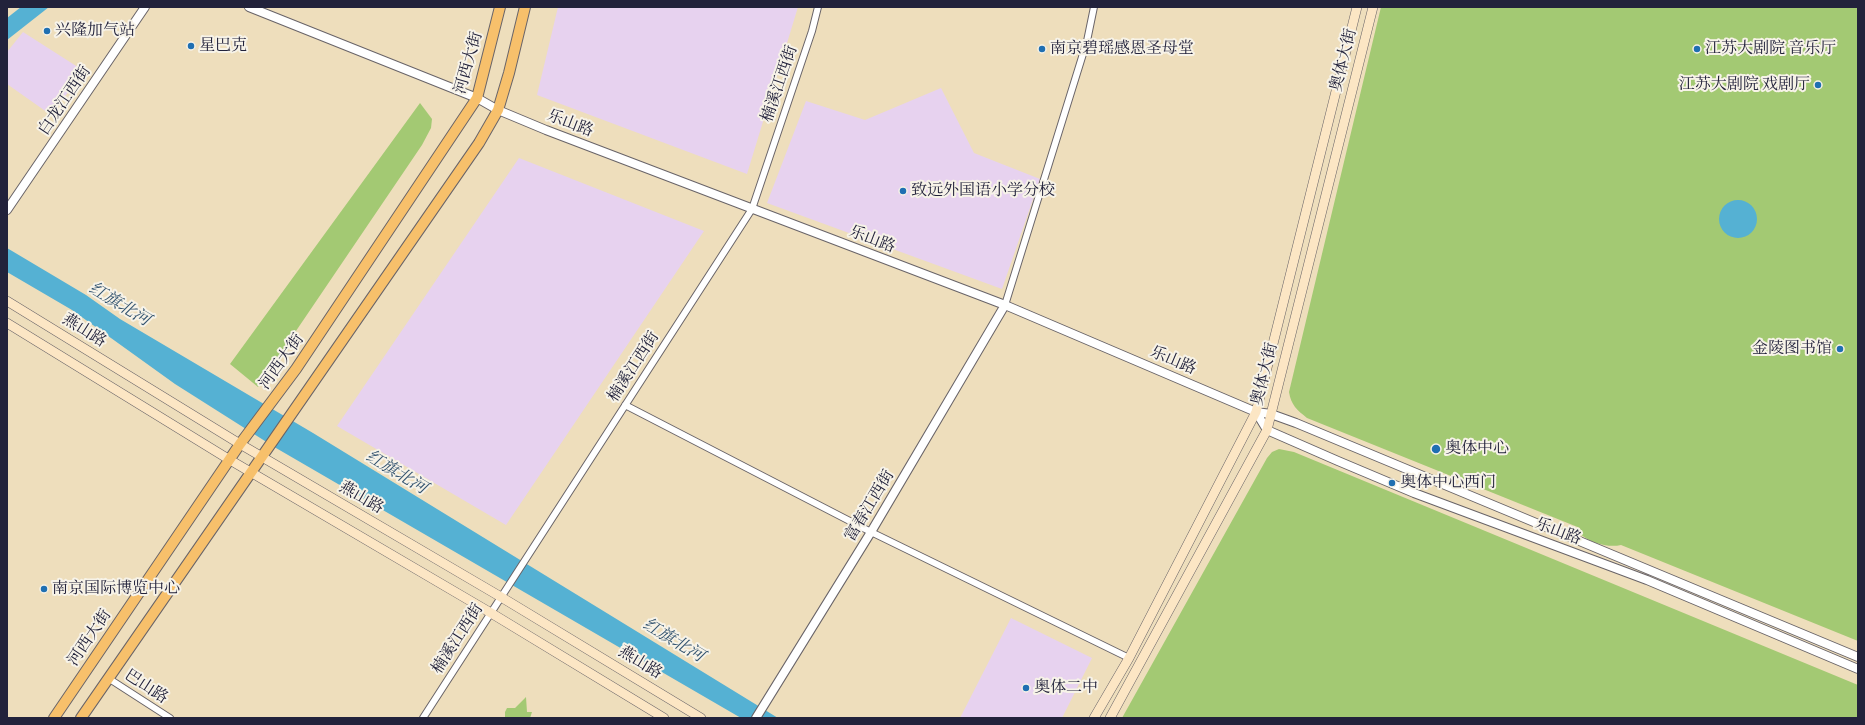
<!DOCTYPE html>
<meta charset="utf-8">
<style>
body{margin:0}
#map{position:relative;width:1865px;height:725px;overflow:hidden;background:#eedebc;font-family:Alegreya,serif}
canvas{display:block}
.frame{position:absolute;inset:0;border:8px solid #22223b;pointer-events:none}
</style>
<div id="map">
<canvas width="1865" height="725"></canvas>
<div class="frame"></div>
</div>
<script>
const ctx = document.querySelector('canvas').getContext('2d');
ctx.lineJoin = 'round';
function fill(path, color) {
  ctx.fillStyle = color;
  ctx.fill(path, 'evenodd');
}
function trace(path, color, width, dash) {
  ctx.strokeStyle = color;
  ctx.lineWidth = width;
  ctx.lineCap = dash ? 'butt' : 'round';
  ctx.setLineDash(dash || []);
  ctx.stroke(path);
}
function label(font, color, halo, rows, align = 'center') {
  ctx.font = font + ' Alegreya,"Noto Serif SC",serif';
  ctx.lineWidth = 4;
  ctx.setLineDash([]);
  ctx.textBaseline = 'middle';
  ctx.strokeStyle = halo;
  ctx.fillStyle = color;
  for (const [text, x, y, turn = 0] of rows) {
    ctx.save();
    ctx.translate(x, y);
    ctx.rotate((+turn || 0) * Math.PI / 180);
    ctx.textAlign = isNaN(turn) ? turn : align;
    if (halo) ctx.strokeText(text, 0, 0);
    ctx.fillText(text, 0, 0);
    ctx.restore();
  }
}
const built = new Path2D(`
 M558,7H798L747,174L537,95Z
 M23,32L84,71L51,115L7,84V52Z
 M941,88L974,153L1040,179L1002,289L767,203L806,101L865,120Z
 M519,158L704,231L506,525L337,426Z
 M1011,618L1092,658L1062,718H960Z`);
const green = new Path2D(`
 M1381,7H1858V641L1621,545C1608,548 1591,543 1580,534V528L1307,418C1297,410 1291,405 1289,392Z
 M420,103L432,119L431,128L422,145L258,387L230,364Z
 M1279,449L1294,452L1858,685V718H1122L1267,458L1272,452Z
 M526,697L527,712H532L530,718H505V712L507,708H515Z`);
const water = new Path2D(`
 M21,7H49L7,40V18Z
 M1719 219a19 19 0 1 1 38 0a19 19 0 1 1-38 0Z
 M7,248L86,295L120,319L313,433L778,718H741L276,448L175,384L72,310L7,272Z`);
const minor = new Path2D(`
 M1005,305L1087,41L1094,7
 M625,405L871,532L1129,658
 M108,678L170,718
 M423,718L752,209L812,31L818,7`);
const tertiary = new Path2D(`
 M249,7L477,98L498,110L546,130L1005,305L1256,412L1267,430L1338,461L1414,493L1647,580L1858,669
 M7,210L145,7
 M1256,412L1271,414L1296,423L1858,657
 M756,718L871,532L1005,305`);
const secondary = new Path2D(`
 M7,301L240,444L501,597L701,718
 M7,323L230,460L491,613L664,718
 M1094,718L1129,658L1256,412L1357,7
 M1110,718L1267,430L1373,7`);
const primary = new Path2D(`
 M54,718L240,444L296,369L477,98L500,7
 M81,718L479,143L498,110L509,73L525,7`);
const markers = [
 [47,31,4,"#1f6fb2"],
 [191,46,4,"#1f6fb2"],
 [1042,49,4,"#1f6fb2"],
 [1697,49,4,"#1f6fb2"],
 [1818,85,4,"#1f6fb2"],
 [903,191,4,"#1f6fb2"],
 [1840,349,4,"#1f6fb2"],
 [1436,449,5,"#1f6fb2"],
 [1392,483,4,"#1f6fb2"],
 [44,589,4,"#1f6fb2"],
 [1026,688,4,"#1f6fb2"]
];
const poiNames = [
 ["兴隆加气站",55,31],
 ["星巴克",199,46],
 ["南京碧瑶感恩圣母堂",1050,49],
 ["江苏大剧院 音乐厅",1705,49],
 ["江苏大剧院 戏剧厅",1810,85,"right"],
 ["致远外国语小学分校",911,191],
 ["金陵图书馆",1832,349,"right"],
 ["奥体中心",1445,449],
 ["奥体中心西门",1400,483],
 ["南京国际博览中心",52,589],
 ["奥体二中",1034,688]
];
const streetNames = [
 ["奥体大街",1344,60,-76],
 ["河西大街",469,63,-74],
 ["楠溪江西街",780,84,-71],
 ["白龙江西街",65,101,-56],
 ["乐山路",570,124,21],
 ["乐山路",872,240,21],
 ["燕山路",84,331,32],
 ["乐山路",1173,361,23],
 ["河西大街",282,362,-54],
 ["楠溪江西街",634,367,-57],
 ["奥体大街",1265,374,-76],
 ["燕山路",361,498,30],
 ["富春江西街",870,506,-59],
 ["乐山路",1558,532,21],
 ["河西大街",90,638,-56],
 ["楠溪江西街",458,639,-57],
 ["燕山路",640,663,31],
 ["巴山路",146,687,33]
];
const waterNames = [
 ["红旗北河",119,305,31],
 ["红旗北河",396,473,31],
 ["红旗北河",673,641,31]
];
fill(built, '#e7d2ef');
fill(green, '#a3c973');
fill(water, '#55b1d3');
trace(minor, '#696468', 8);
trace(tertiary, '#696468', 10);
trace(secondary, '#696468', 10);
trace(primary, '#696468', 12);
trace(minor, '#fff', 6);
trace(tertiary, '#fff', 8);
trace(secondary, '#fce6c4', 9);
trace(primary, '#f7c06b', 10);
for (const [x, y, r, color] of markers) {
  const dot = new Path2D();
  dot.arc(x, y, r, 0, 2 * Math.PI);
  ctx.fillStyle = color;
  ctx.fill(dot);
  trace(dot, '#f7f3e8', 1.5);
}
label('16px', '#22223b', '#f7f3e8', poiNames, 'left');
label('16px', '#22223b', '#f7f3e8', streetNames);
label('italic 17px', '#345470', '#f7f3e8', waterNames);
</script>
